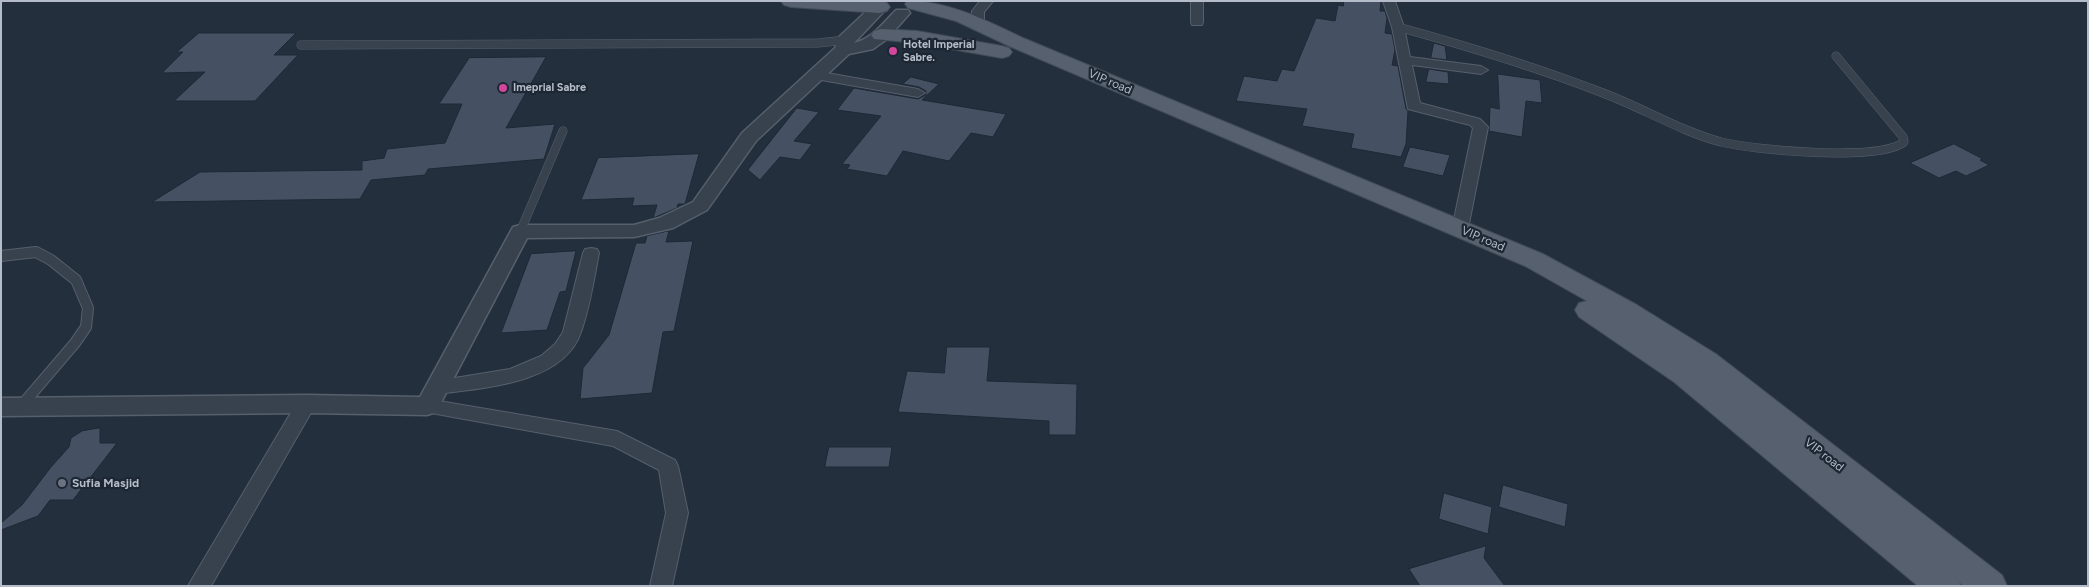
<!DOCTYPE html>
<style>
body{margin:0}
#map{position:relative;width:2089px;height:587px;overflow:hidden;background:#242f3e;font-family:Figtree,sans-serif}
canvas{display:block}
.frame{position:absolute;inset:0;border:2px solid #b4bcc9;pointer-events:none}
</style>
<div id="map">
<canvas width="2089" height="587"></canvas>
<div class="frame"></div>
</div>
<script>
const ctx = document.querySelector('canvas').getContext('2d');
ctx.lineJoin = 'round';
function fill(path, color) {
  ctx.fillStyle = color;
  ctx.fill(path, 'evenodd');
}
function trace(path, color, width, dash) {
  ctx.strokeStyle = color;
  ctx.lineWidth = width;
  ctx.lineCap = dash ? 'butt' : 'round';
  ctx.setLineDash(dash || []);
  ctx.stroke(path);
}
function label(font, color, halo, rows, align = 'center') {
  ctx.font = font + ' Figtree,sans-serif';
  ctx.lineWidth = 4.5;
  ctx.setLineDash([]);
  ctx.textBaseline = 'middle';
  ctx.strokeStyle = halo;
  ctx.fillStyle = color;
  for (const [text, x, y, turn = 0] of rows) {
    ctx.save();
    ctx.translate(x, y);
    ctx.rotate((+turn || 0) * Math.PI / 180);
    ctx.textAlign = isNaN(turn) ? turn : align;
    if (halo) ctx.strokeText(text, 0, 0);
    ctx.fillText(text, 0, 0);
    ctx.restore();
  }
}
const building = new Path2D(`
 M1344,1H1381L1380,11H1385L1387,18L1385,33L1392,34L1395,50L1392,65L1398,66L1406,109L1408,111L1406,144L1401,157L1351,148L1354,134L1302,126L1307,109L1236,101L1244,76L1277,81L1282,69L1294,71L1316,18L1335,21L1338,5L1343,6Z
 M199,33H296L274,55H298L255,101H174L205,72L162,73L183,52H177Z
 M1434,43L1445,46L1447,60L1431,58Z
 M546,57L506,128L555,124L544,159L428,169L425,175L371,180L360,199L152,202L200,172L362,170V161L384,158L387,149L445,143L462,104H439L469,58Z
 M1429,69L1448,72L1449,84L1426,82Z
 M1498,74L1540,80L1542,103L1526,101L1522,137L1489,131L1490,107L1499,109Z
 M911,77L939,84L922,100L1006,114L993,137L971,133L949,161L903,151L887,176L847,169L850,165L842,164L881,116L837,110L854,88L918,99L926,95V91L919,87L903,84Z
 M797,108L819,112L794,141L812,144L800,160L780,157L760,180L748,170Z
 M1954,144L1983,159L1980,160L1989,165L1966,176L1956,171L1939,178L1910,163Z
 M1410,147L1450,155L1443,176L1403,167Z
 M699,154L685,204H678L677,208L658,216L653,218L657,205L632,206L634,198L581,200L598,158Z
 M669,231L666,242L693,241L674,331L663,332L652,393L580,399L583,368L609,335L636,243H645L647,236Z
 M576,251L566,291L560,292L547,330L501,333L531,254Z
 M947,347H990L987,381L1077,384L1076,435H1049V421L898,412L907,371L944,373Z
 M100,428V443H117L73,500H50L38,516L1,530V523L22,505L51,467L69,447L71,438L82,431Z
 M829,447H892L889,467H825Z
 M1503,485L1568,504L1565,527L1499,507Z
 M1444,493L1492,507L1488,534L1439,519Z
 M1486,546L1484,558L1505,586H1420L1409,569Z`);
const serviceFar1 = new Path2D(`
 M1398,27C1467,46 1536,67 1603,93C1643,108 1680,131 1721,142C1754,150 1879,162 1904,142L1903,137L1836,56
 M301,45L818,43L846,40
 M520,232L563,131`);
const service = new Path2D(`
 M1,256L36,252L51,260L76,280L88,308L86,327L75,343L22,405`);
const minor = new Path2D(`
 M980,1H993L984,12V24L978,28L972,24V11Z
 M1191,1H1203V22L1202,25H1192L1191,22Z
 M1383,1H1395L1404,27L1410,57L1481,66L1488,70L1481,74L1412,65L1420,103L1480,119L1488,127L1468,229L1466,233H1454L1452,229L1473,128L1470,125L1408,109L1392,27Z
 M815,71L918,89L925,93L918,97L810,78L808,75Z
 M591,248L597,249L599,253C594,279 590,307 581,332C564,384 482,388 437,394L430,392L427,387L430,382L510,369L541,356L555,344L563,332L583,253L585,249Z
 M306,397L313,399L316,404L211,586H188L299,399Z
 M427,399L617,431L675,460L678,466L688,513L672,586H650L666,513L659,470L613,446L420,411L417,406L420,401Z`);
const tertiary = new Path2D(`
 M880,2L886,4L888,7L854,43C872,39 884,22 896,10H908L910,13L887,39L873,49L849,54L756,141L707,210L673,228L634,237L527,238L436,412L427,415L306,413L1,416V398L306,395L420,397L513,227L520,225H634L659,218L693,202L742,133L835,48L840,36L874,4Z`);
const primary = new Path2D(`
 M781,1H881L887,3L890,7L887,11L880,13L791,7L784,5Z
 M907,1C949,1 986,20 1023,38L1543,254L1637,305L1716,354L2002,575L2007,586H1963L1959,582L1961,586H1918L1674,382L1579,317L1575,310L1579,303L1587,301L1525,266L1009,46L956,21L908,8L905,4Z
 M881,29L917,31L1002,46L1009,48L1012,52L1009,56L1002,58L917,43L874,39L871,35L874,31Z`);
const markers = [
 [893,51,5,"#d1479c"],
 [503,88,5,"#d1479c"],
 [62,483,5,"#6b7280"]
];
const farPoinames = [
 ["Hotel Imperial",903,45],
 ["Sabre.",903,58],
 ["Imeprial Sabre",513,88]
];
const streetNames = [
 ["VIP road",1110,82,23],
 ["VIP road",1483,239,23],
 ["VIP road",1824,455,38]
];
const poiNames = [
 ["Sufia Masjid",72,483]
];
fill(building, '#455162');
trace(building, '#1f2835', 1);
trace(serviceFar1, '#565f6c', 9);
trace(service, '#565f6c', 12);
trace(minor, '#565f6c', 2);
trace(tertiary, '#565f6c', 3);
trace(primary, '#414a57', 2);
trace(serviceFar1, '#38414e', 8);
trace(service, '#38414e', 10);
fill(minor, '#38414e');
fill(tertiary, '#38414e');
fill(primary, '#56606e');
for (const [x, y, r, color] of markers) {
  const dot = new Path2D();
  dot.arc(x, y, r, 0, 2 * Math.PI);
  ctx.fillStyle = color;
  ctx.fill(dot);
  trace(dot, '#1d2633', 2);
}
label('bold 11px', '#b4bcc9', '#1d2633', farPoinames, 'left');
label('12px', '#b4bcc9', '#1d2633', streetNames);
label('bold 12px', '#b4bcc9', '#1d2633', poiNames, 'left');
</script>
